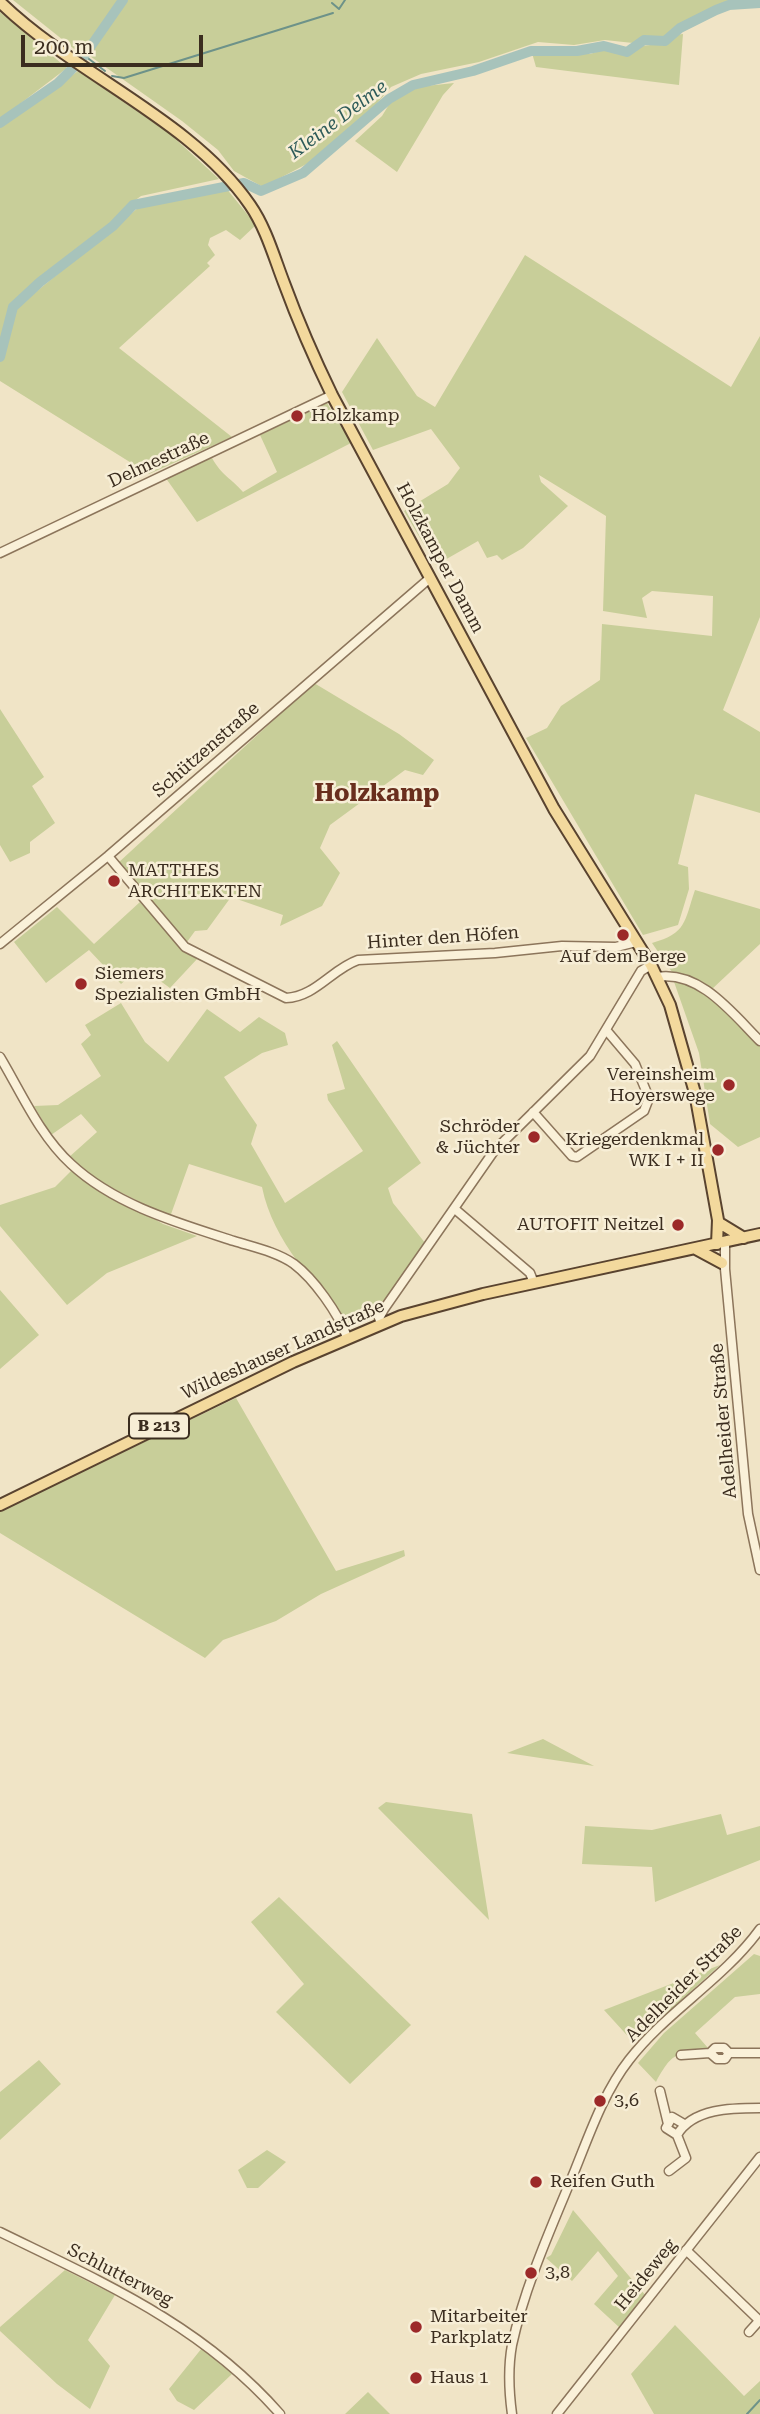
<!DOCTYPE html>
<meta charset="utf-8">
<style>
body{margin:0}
#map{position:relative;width:760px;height:2414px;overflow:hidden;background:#f0e4c6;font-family:"Roboto Serif",serif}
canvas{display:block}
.scale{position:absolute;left:21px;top:35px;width:182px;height:32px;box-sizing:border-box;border:4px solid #3b2d1f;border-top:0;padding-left:9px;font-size:21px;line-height:24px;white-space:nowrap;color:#3b2d1f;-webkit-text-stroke:5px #f7eed6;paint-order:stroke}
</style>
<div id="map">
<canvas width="760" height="2414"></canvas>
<div class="scale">200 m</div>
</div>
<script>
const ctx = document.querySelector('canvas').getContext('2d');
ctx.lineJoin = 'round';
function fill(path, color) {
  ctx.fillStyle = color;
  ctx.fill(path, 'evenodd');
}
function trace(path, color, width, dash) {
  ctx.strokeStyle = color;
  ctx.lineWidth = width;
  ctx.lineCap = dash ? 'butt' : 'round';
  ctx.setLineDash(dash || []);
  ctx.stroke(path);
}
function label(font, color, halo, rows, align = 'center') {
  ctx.font = font + ' "Roboto Serif",serif';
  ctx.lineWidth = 5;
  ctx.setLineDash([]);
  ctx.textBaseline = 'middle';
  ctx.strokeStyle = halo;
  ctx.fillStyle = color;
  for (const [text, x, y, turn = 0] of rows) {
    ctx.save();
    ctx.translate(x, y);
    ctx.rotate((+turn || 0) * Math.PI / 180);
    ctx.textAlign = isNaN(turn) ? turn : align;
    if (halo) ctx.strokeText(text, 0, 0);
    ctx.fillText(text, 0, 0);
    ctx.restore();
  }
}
const green = new Path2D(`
 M13,0H121L83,56Z
 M125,0H760C722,2 692,13 663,38L643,37L633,43L605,40L574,45L538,42L479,62L421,74L391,87L375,106L316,159L263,187L234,171L218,150L182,121L87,54Z
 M0,12L67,68L0,119Z
 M683,34L679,85L536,67L532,53L590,54L606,49L627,55L642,46L667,43L674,35Z
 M78,71L169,133L219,179L141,196L126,207L111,224L34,283L11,305L0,352V127Z
 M454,83L443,95L397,172L355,141L382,116L393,98L407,88Z
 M226,188L256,225L240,240L226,230L210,238L208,245L215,255L207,263L210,266L119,348L232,437L149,474L0,381V361L14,310L144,203Z
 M525,255L731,387L760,336V617L723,710L760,732V813L695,794L678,864L688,867L689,889L678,925L643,935L526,738L547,728L561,706L600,680L602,624L712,636L713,596L652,591L642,598L647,618L603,611L606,516L539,475L541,482L568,506L523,548L502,560L497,555L487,558L478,541L436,565L404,511L448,484L460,468L431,429L373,450L342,392L377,338L417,396L435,407Z
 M327,403L351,443L197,522L165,477L212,458C222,476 231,478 243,492L277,472L260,435Z
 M314,683L399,734L434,760L423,775L405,770L330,825L320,848L340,873L322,906L280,926L283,915L231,897L207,930L195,931L187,942L118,863Z
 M0,709L44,777L32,786L55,823L30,842V853L10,862L0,845Z
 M695,890L760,909V944L711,990L672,972L652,943C687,933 684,922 695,890Z
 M140,902L183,949L198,958L170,988L141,967L121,984L89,950L46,983L14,942L57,907L94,944Z
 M673,979L710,994L760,1044V1137L738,1147L710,1124L699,1053Z
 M121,1003L145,1042L168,1062L207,1009L240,1032L259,1017L285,1033L288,1045L262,1053L224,1077L257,1125L251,1144L285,1203L363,1151L328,1100L327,1094L345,1089L332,1045L337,1041L421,1163L388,1188L393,1203L426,1244L376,1316L351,1327C316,1284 273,1242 262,1187L189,1164L170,1217L100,1182L68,1158L97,1132L81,1114L51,1135L34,1106L58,1105L101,1076L81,1044L91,1035L85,1025Z
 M71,1171L163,1224L197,1236L107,1273L67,1305L0,1226V1205L55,1187Z
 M0,1290L39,1335L0,1369Z
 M236,1398L336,1571L404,1550L405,1556L321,1594L276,1621L223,1640L205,1658L0,1533V1511Z
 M543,1739L594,1766L507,1753Z
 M386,1802L472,1814L489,1920L378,1808Z
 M721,1814L727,1835L760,1826V1860L655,1902L652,1867L582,1864L585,1826L652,1830Z
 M279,1897L411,2025L350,2084L276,2012L304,1984L251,1922Z
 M754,1954L760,1956V1994L735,1997L695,2033L708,2048C678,2063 678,2041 656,2082L638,2063L664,2033Z
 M720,1965L634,2043L604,2010Z
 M39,2060L61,2084L0,2140V2092Z
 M267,2150L286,2162L258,2188H247L238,2170Z
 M573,2210L646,2296L620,2328L594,2304L618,2276L598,2251L572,2281L546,2258L551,2255Z
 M65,2270L115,2295L88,2340L110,2366L90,2409L57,2384L0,2331V2327Z
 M675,2325L744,2396L760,2381V2414H654L631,2374Z
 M202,2348L232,2374L194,2410L177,2401L169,2389Z
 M368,2392L390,2414H345Z`);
const stream = new Path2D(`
 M332,3L339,9L345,0
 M85,56L105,71
 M112,76L124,78L333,13
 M747,2414L760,2400`);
const river = new Path2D(`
 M0,123L58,83L82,59L123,0
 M0,357L13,307L40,282L113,226L133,205L244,183L261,191L303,173L389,99L413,85L473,71L531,51H577L604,46L627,52L644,40L665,41L680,28L716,10L729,5L760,3`);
const minor = new Path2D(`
 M0,553L332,395
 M108,856L185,947L286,998C315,997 332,969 358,960L495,953L562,946L616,947L636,942
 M0,944L108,856L430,578
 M657,977C700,970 733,1014 760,1041
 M0,1057C21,1092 40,1136 71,1164C115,1205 178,1223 234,1241C253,1247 277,1252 294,1264C314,1279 338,1313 347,1337
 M533,1112L572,1156L577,1157L644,1111L649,1098L635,1064L607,1031
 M456,1210L530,1273L534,1283
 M725,1243V1269L748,1514L760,1570
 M381,1323L379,1318L384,1309L494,1151L590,1056L641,971L651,965
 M710,2053L717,2059H725L729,2053H760
 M681,2055L710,2053L715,2048H724L729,2053
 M660,2091L668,2124
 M684,2124L672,2117L666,2128L677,2135C693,2108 732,2108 760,2108
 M669,2171L686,2158L677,2135
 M0,2232C104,2283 202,2325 280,2414
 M686,2250L760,2321
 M749,2332L759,2321
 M512,2414C509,2392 508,2367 512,2345C525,2285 552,2226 575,2170C590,2133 604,2092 629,2060C667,2011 723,1980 760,1929
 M557,2414L760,2157`);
const major = new Path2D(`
 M0,2C75,75 191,119 250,205C266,228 274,257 284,283C298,321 314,358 332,395L554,809L651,965L670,1005L695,1093L718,1220L717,1244
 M721,1224L744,1238
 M696,1249L722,1263
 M0,1505L293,1362L401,1316L483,1294L760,1234`);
const markers = [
 [297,416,7,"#9c2929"],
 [114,881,7,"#9c2929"],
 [623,935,7,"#9c2929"],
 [81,984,7,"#9c2929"],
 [729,1085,7,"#9c2929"],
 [534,1137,7,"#9c2929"],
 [718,1150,7,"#9c2929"],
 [678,1225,7,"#9c2929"],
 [600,2101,7,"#9c2929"],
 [536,2182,7,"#9c2929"],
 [531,2273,7,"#9c2929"],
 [416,2327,7,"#9c2929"],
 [416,2378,7,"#9c2929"]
];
const shields = [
 [159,1426,60]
];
const shieldNames = [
 ["B 213",159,1426]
];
const poiNames = [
 ["Holzkamp",311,416],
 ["MATTHES",128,871],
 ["ARCHITEKTEN",128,892],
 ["Auf dem Berge",623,957,"center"],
 ["Siemers",95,974],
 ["Spezialisten GmbH",95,995],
 ["Vereinsheim",715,1075,"right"],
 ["Hoyerswege",715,1096,"right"],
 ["Schröder",520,1127,"right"],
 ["& Jüchter",520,1148,"right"],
 ["Kriegerdenkmal",704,1140,"right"],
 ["WK I + II",704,1161,"right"],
 ["AUTOFIT Neitzel",664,1225,"right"],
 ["3,6",614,2101],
 ["Reifen Guth",550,2182],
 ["3,8",545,2273],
 ["Mitarbeiter",430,2317],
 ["Parkplatz",430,2338],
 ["Haus 1",430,2378]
];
const streetNames = [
 ["Delmestraße",159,460,-25],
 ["Holzkamper Damm",440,558,62],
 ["Schützenstraße",206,750,-41],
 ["Hinter den Höfen",443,938,-4],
 ["Wildeshauser Landstraße",283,1350,-24],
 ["Adelheider Straße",724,1421,-95],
 ["Adelheider Straße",684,1984,-45],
 ["Schlutterweg",120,2275,27],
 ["Heideweg",646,2275,-51]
];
const waterNames = [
 ["Kleine Delme",338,120,-37]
];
const districtNames = [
 ["Holzkamp",377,794]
];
fill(green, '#c8ce99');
trace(stream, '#6d9289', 2);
trace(river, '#a7c3bb', 10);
trace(minor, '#8c755b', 11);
trace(major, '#59432f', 14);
trace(minor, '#faf1d9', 8);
trace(major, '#f3d99d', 10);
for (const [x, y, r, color] of markers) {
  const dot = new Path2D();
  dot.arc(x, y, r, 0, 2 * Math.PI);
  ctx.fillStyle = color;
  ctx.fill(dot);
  trace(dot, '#f7eed6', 2.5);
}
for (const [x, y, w] of shields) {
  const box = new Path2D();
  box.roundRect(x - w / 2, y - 12.5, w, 25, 5);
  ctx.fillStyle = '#f7eed6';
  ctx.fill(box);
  trace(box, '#3b2d1f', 2);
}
label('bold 16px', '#3b2d1f', null, shieldNames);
label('18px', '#3b2d1f', '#f7eed6', poiNames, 'left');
label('18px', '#3b2d1f', '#f7eed6', streetNames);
label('italic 19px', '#2e5b59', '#f7eed6', waterNames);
label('bold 24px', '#692e1d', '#f7eed6', districtNames);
</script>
